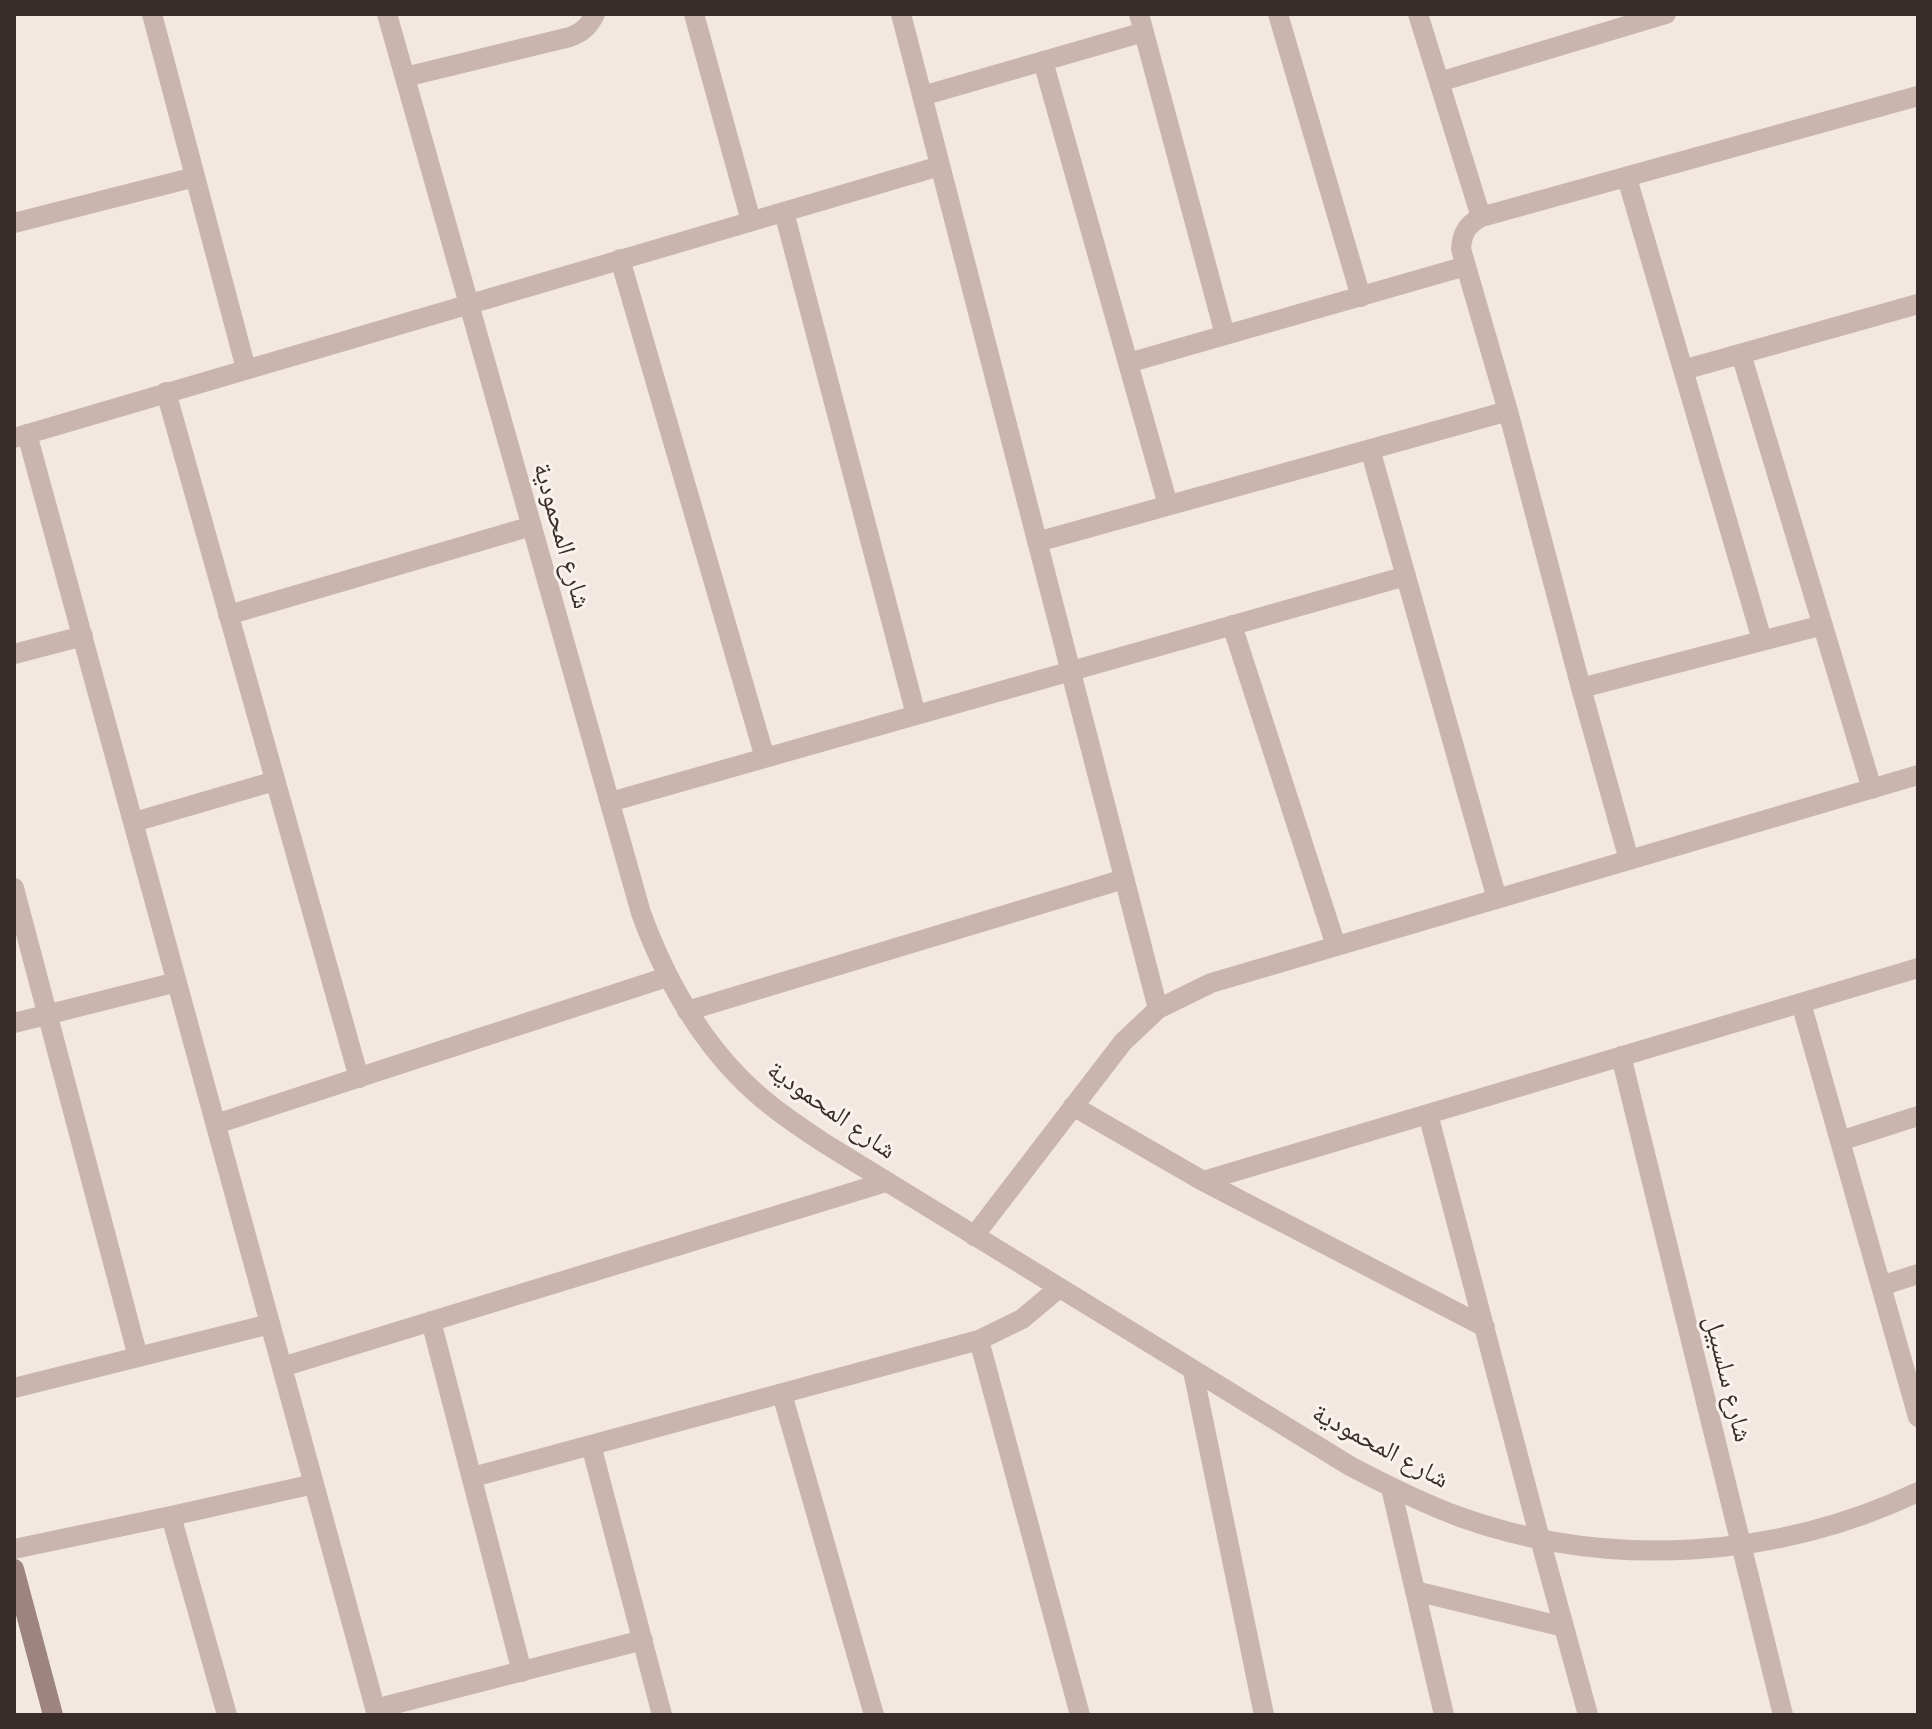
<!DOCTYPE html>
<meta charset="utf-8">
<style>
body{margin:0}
#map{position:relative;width:1932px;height:1729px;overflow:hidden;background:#f2e7e1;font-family:"Space Grotesk",sans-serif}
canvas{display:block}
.frame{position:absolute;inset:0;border:16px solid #382d2b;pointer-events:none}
</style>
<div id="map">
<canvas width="1932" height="1729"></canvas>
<div class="frame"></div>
</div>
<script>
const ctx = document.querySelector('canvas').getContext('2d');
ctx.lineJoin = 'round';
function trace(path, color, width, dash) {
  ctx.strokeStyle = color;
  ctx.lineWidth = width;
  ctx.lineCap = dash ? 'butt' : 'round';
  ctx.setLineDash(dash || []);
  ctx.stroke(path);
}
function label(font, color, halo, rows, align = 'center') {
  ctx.font = font + ' "Space Grotesk","Noto Naskh Arabic",sans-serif';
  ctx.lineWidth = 6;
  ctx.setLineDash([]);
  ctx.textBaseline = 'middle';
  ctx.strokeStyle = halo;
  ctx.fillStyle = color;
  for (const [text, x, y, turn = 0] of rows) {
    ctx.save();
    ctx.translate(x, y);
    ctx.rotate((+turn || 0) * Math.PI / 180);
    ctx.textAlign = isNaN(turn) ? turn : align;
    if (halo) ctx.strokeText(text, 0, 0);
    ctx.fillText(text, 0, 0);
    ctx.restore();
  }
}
const street = new Path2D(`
 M152,14L246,369
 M387,14L641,913C667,984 705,1051 764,1100C783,1116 803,1129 824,1143L1350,1466C1386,1485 1422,1503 1460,1517C1608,1570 1777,1559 1918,1492
 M694,14L751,221
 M901,14L1158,1009
 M1139,14L1225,335
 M1278,14L1361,297
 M1418,14L1481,217
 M1043,61L1168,505
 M405,77L570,37C583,32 589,26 595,14
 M1439,82L1666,14
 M922,96L1144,32
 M1627,178L1762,640
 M784,212L916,715
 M14,223L195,177
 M620,259L765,758
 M1741,354L1872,789
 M1128,363L1466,266
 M1683,370L1918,304
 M166,392L359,1078
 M27,434L377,1715
 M14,438L940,166
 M1370,449L1497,899
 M1037,542L1508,411
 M228,615L532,526
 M1232,625L1336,946
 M14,654L83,636
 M1581,688L1823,625
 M610,802L1406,576
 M134,822L275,781
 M1629,860L1581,688L1508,411L1461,249C1462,233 1467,225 1481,217L1918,96
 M14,888L138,1357
 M1801,1003L1918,1417
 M687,1011L1124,879
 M14,1023L177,982
 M1621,1056L1783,1715
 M1073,1106L1203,1181L1485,1327
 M1428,1114L1540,1539L1588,1715
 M216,1124L667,977
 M1840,1141L1918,1116
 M1203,1181L1918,968
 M974,1236L1123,1042L1158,1009L1211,983L1918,775
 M1881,1286L1918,1274
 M431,1321L522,1672
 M979,1340L1080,1715
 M282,1367L886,1182
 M1193,1371L1264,1715
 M14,1388L270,1324
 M782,1394L874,1715
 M591,1445L662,1715
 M473,1477L979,1340L1022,1319L1059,1288
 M1391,1488L1444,1715
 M171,1516L227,1715
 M14,1549L171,1516L314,1484
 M1415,1591L1564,1627
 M375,1709L643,1640`);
const secondary = new Path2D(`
 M14,1569L53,1715`);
const streetNames = [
 ["شارع المحمودية",561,536,74],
 ["شارع المحمودية",831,1111,35],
 ["شارع سلسبيل",1727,1379,76],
 ["شارع المحمودية",1380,1447,28]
];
trace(street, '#c9b5ad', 20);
trace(secondary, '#9d847f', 20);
label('26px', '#382d2b', '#f9f2ed', streetNames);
</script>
